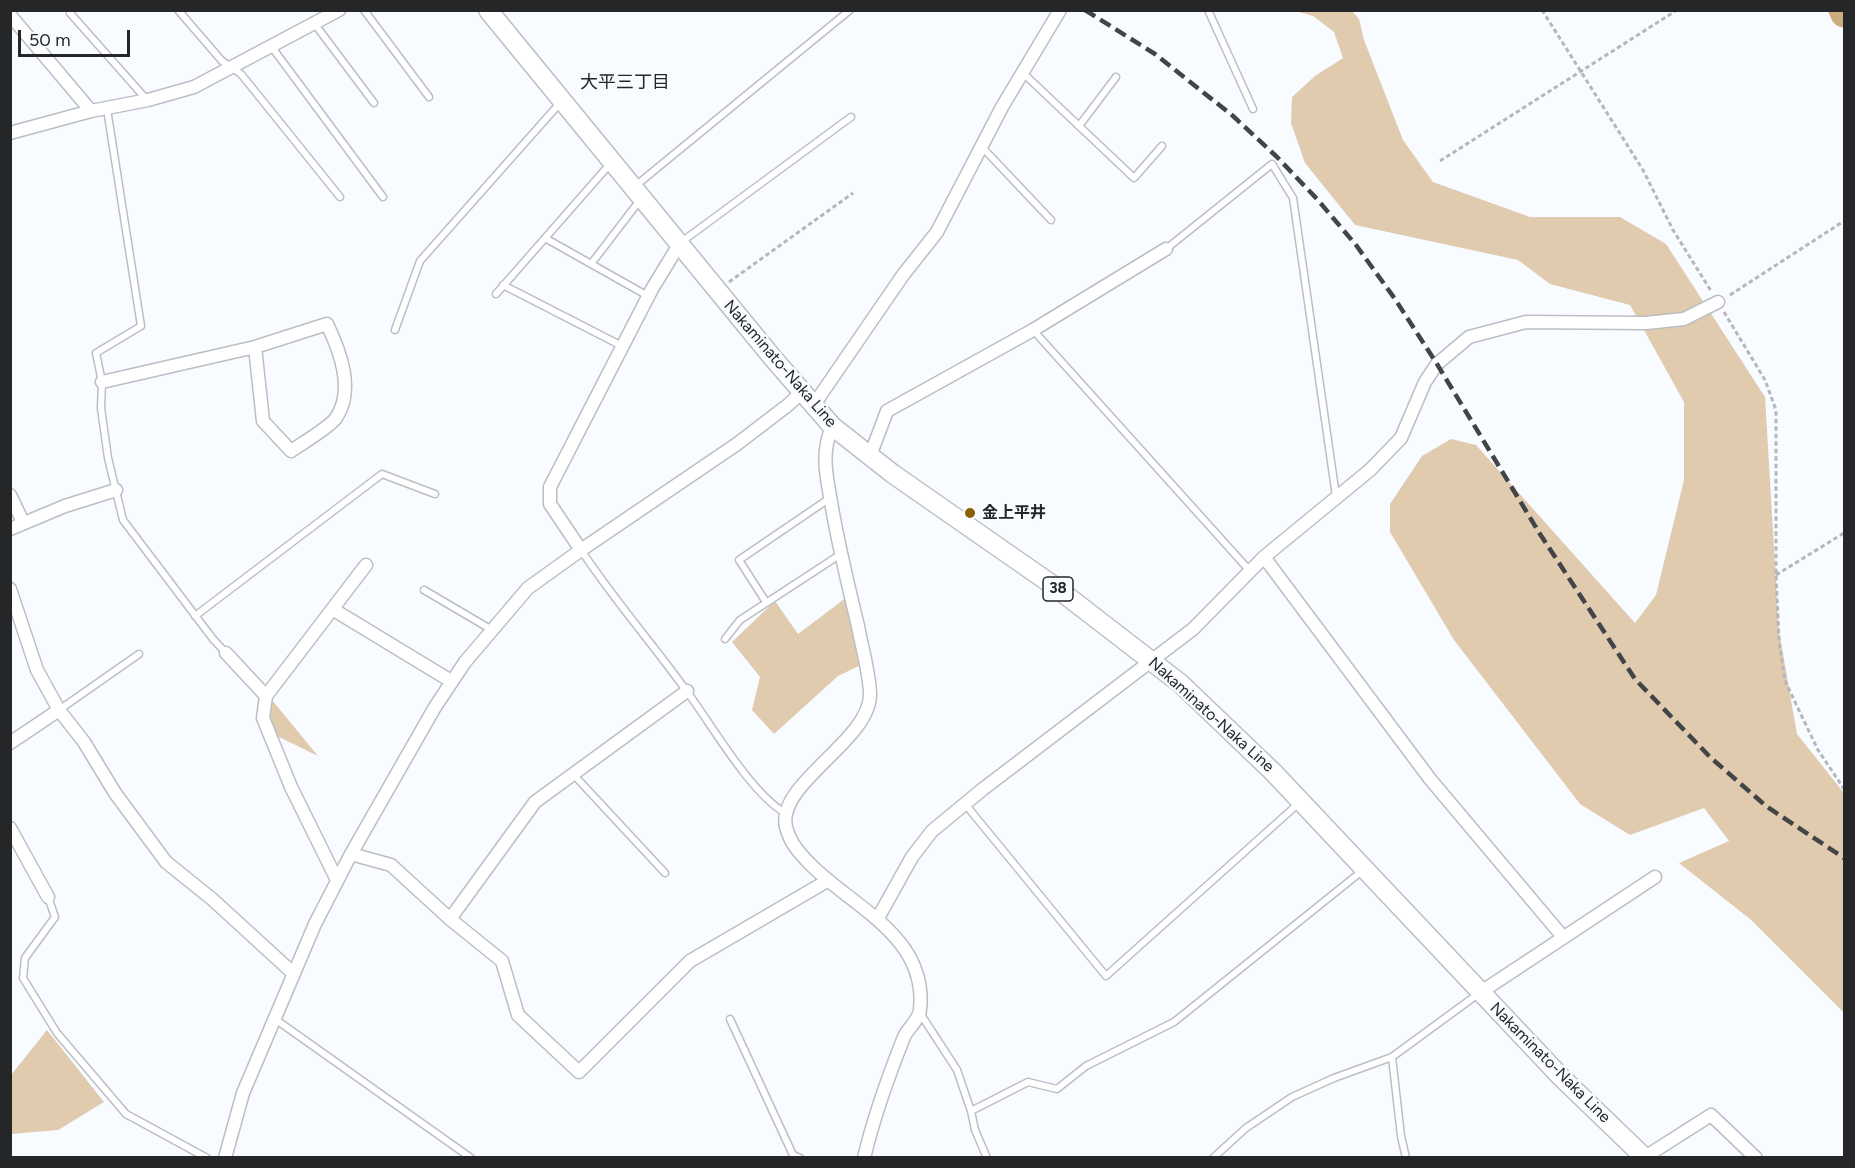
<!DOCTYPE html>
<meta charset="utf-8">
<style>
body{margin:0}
#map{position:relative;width:1855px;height:1168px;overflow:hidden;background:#f8fbff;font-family:Figtree,sans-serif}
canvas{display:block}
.frame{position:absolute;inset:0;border:12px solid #252628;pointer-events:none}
.scale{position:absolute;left:18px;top:30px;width:112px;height:27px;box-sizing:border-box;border:3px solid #252628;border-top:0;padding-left:8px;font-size:18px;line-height:21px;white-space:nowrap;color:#252628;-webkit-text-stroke:4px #f8fbff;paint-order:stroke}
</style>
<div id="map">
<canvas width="1855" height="1168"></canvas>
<div class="frame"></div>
<div class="scale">50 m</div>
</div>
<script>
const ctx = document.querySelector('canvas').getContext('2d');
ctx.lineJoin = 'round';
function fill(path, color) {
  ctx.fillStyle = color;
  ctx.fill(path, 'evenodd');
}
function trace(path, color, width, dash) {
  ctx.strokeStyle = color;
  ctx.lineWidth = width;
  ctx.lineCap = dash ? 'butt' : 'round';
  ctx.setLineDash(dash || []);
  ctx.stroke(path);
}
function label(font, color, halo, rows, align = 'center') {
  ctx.font = font + ' Figtree,"Noto Sans JP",sans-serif';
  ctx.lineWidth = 5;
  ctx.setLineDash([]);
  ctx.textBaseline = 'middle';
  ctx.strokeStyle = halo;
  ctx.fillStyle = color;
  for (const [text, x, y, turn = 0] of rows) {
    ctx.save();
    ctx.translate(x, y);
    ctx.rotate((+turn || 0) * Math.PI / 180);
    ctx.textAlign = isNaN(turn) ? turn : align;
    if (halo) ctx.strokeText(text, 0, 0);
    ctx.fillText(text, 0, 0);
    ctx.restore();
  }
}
const green = new Path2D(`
 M1296,11H1352L1359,19L1364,40L1403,140L1433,182L1530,217H1620L1666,244L1765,397L1779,631L1797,734L1844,793V1013L1750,919L1679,863L1729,841L1704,808L1630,835L1580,804L1454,640L1390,532V504L1422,456L1451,439L1476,445L1635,623L1656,595L1684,480V402L1630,305L1550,284L1518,260L1355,225L1305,163L1291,123L1292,97L1315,76L1343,58L1334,32L1313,16Z
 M847,597L863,664L838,676L774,734L752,710L760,677L732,642L775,601L798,634Z
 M272,700L318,756L275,735L268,717Z
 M47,1030L104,1102L58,1130L11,1134V1075Z`);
const river = new Path2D(`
 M1842,10L1844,14`);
const path = new Path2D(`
 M1542,10L1643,170L1673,230L1711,291
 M1440,161L1677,10
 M729,282L853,193
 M1730,295L1844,221
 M1724,312L1765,380L1776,410V575L1779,640L1785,681L1818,750L1844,789
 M1776,575L1844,533`);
const service = new Path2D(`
 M178,10L222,61L241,74L340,197
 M364,10L429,97
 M1208,10L1253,109
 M70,13L147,100
 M314,23L374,103
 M271,46L383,197
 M1023,73L1134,178L1162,146
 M107,109L141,326L96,353L102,382L101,408L108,458L123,520L213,639L226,653
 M1079,126L1116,77
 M981,146L1051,220
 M634,187L850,10
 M545,238L648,296
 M680,243L851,117
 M1166,249L1272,164L1293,198L1336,496
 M591,264L640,200
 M503,285L622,346
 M496,294L610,164
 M395,330L420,261L560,103
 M1033,330L1250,571
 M581,550C614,600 653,644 688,693C713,727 750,792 785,813
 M424,590L492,630
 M766,602L739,560L830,498
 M195,616L382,474L435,494
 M725,639L740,620L841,554
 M59,710L139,654
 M573,774L665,873
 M965,804L1106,976L1299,803
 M48,897L55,917L25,958L23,978L57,1033L126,1114L207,1158
 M920,1013L957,1070L971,1111L975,1130L987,1158
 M275,1019L471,1158
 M730,1019L793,1155L800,1158
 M1392,1057L1401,1136L1406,1158
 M971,1111L1028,1082L1057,1089L1086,1066L1174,1022L1362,871
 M1213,1158L1246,1128L1292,1097L1334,1078L1392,1057L1478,994`);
const minor = new Path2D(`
 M10,15L91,111
 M10,133L91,111L148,100L194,87L339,10
 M102,382L255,347L327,324C340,351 355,390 336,418C330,427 301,444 291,451L263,421L255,347
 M813,406L903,275L937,232L1002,107L1060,10
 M832,426C821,454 826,474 831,502C838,544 848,585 858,626C862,648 869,671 870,693C872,740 776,783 786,827C790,843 800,854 811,865C854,908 928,937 920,1010C919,1020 908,1028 904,1037C888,1077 874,1116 864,1158
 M870,456L887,411L1033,330L1166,249
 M10,495L23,522
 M10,529L65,506L116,490
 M581,550L550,504V487L652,289L680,243
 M1264,557L1430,779L1563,937
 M10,589L37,670L59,710L84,742L115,793L166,862L212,899L294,974
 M334,610L451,681
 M226,653L266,696L263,718L291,787L337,880
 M266,696L366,565
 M10,743L59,710
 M10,828L48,897
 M351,854L391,865L450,919L502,961L518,1015L579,1072L690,961L827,881
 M878,918L912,857L932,831L983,789L1193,629L1264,557L1370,470L1401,438L1425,382L1437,364L1469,337L1526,322L1646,323L1684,319L1718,302
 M450,919L535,802L687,691
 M1481,992L1655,877
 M1645,1157L1711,1115L1756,1158
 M225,1158L243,1093L315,924L351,854L435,707L465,662L528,588L581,550L737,444L788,405L802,392`);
const primary = new Path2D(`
 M488,10L772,357L832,426L893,474L1054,586L1181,684L1273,772L1561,1077L1645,1158`);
const rail = new Path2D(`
 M1085,10L1155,54L1233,116L1277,157L1317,199L1356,245L1395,299L1437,364L1540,534L1635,679L1710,757L1766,806L1844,858`);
const markers = [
 [970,513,6,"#8d5e05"]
];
const shields = [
 [1058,589,30]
];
const shieldNames = [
 ["38",1058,589]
];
const streetNames = [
 ["Nakaminato-Naka Line",780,364,49],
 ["Nakaminato-Naka Line",1211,715,42],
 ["Nakaminato-Naka Line",1550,1063,45]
];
const poiNames = [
 ["金上平井",982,513]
];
const neighbourhoodNames = [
 ["大平三丁目",625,83]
];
fill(green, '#e0cbaf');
trace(river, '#cdac80', 27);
trace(service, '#bcbec4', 9);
trace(minor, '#bcbec4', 15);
trace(primary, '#bcbec4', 21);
trace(path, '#b5b7ba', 3, [4.5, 3]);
trace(service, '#fff', 6);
trace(minor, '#fff', 12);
trace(primary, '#fff', 18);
trace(rail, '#434447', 4.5, [12, 6]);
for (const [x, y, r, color] of markers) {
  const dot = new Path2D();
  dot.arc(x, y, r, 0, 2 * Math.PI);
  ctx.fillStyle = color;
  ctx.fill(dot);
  trace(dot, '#f8fbff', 2);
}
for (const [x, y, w] of shields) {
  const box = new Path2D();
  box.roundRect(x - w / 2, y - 12, w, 24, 4.5);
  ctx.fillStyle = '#f8fbff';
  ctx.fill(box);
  trace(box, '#252628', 1.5);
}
label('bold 15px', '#252628', null, shieldNames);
label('16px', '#252628', '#f8fbff', streetNames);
label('bold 16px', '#252628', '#f8fbff', poiNames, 'left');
label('18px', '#252628', '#f8fbff', neighbourhoodNames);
</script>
